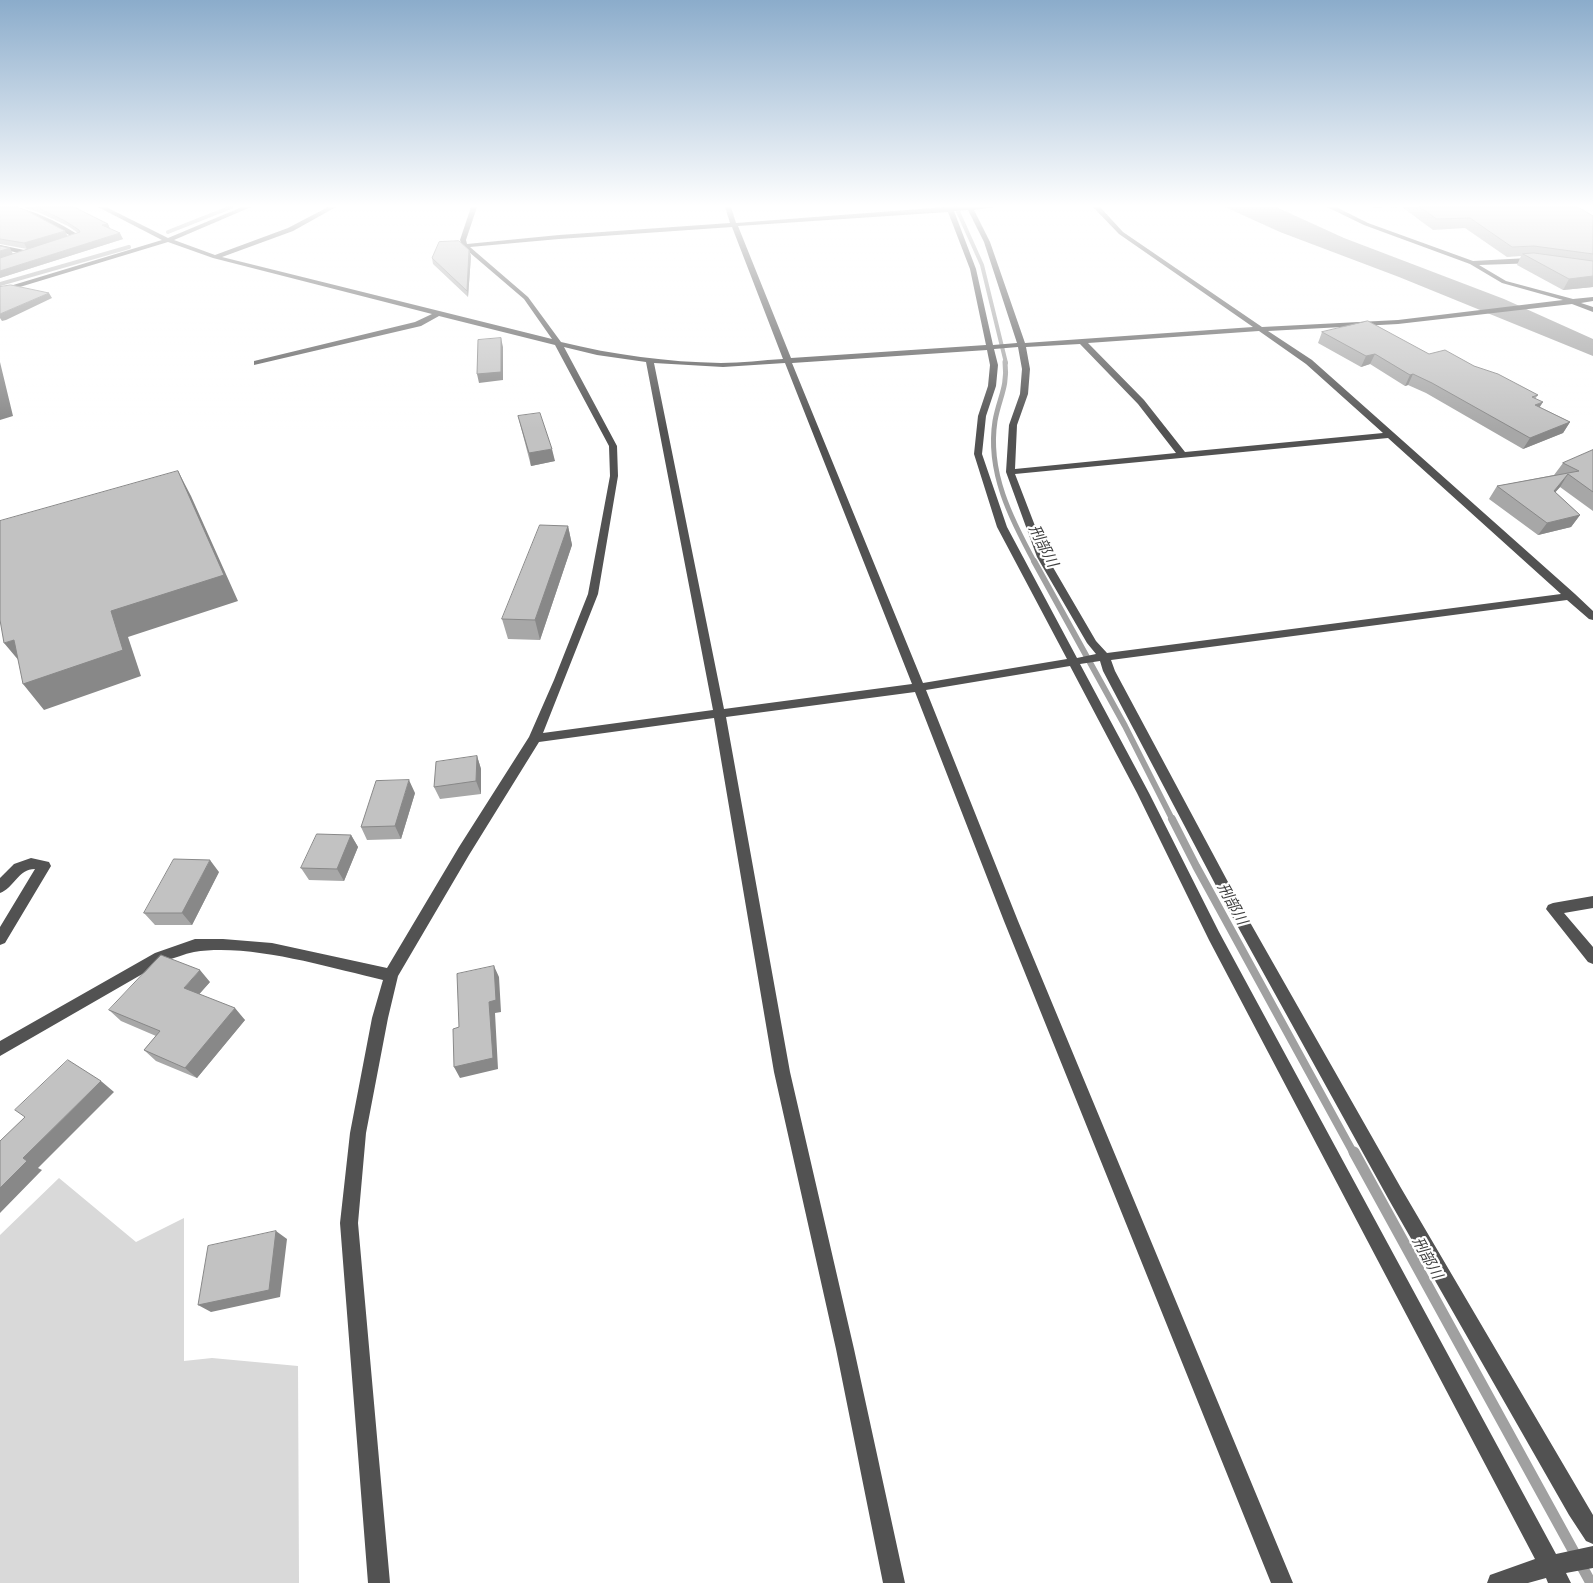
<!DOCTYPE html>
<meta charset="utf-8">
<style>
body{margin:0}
canvas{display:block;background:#fff}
</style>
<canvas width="1593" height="1583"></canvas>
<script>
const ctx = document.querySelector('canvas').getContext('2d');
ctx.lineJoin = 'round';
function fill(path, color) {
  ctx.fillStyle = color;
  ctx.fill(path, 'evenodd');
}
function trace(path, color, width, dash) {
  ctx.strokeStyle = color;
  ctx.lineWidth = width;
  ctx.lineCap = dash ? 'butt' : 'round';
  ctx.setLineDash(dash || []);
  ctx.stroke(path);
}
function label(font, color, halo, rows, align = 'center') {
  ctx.font = font + ' Quicksand,"Noto Sans JP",sans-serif';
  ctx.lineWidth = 4.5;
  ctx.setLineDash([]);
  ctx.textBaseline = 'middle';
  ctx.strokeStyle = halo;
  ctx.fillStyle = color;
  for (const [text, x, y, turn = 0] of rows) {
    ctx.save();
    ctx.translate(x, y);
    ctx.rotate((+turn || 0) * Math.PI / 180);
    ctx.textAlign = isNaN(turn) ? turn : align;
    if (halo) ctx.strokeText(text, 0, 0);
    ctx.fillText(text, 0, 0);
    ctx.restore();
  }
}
const green = new Path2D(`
 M59,1178L136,1242L184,1218V1361L212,1358L298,1366L299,1583H0V1235Z`);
const water = new Path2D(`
 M1225,207H1276L1344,238L1504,299L1593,339V356L1399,277L1280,232Z`);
const streamFar4 = new Path2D(`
 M956,207L982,265L1006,363
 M168,232L231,207
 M0,284L129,247`);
const streamFar3 = new Path2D(`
 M1005,362C1008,387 999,398 995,421C987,472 1011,519 1035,563`);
const streamFar2 = new Path2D(`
 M1034,561L1125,726L1173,821`);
const streamFar1 = new Path2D(`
 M1172,819L1196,866L1354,1154`);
const stream = new Path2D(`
 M1354,1152L1591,1583`);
const minor = new Path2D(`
 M10,207C29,207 67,226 81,237L65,242V240L73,237L31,215Z
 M98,207H106L168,238L242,207H251L174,240L215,255L288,228L328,207H336L293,231L222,257L552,339L524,299L462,246L460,240L471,207H477L466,240L467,244L559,235L730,223L725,207H731L736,223L946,207H994L974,210L990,242L1025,343L1253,327L1119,234L1093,207H1100L1123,232L1262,327L1398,320L1563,300L1502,283L1470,264L1364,225L1327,207H1336L1368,223L1473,261L1528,258L1539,260V262L1537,263L1479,265L1506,281L1573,299L1593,297V301L1581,303L1593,307V312L1572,304L1398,324L1268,331L1312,360L1575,594L1593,611V620L1589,619L1567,600L1111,660L1115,671L1243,910L1401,1188L1593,1515V1544L1586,1541L1569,1515L1389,1200L1233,918L1103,671L1100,661L1080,664L1149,793L1219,932L1556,1554L1593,1546V1568L1566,1573L1571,1583H1548L1546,1578L1528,1583H1487L1490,1575L1535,1559L1209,940L1137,793L1070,666L926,690L1018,921L1293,1583H1271L1004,921L915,692L726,717L790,1072L854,1349L905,1583H883L836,1349L774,1072L714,718L539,742L469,855L398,976L388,1018L366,1133L358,1223L390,1583H368L340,1223L350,1133L372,1018L383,980C327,967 250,943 194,952C184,954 175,958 165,961L0,1056V1041L155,953L195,939H223L272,943L387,968L459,847L529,737L554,680L588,594L610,476L609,446L555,345L439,316L421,326L254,365V361L415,322L432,314L213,258L168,242L0,293V289L162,240ZM968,210L984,242L1017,343L993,345L976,269L954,211ZM948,212L970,269L986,345L791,358L738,226ZM732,227L783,359C763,360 742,363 721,363C667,362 614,355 561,342L528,297L470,247L559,239ZM1259,331L1306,364L1383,433L1185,452L1144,400L1088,343ZM1080,344L1138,404L1176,453L1015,469L1017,425L1028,394L1030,369L1026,347ZM564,347L597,355L646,362L713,710L543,733L598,594L618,476L617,446ZM1018,347L1022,369L1020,394L1009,425L1006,472L1037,557L1087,643L1096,654L1077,658L1007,527L982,454L986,416L996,386L998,365L994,349ZM987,350L990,365L988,386L978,416L974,454L997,527L1067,659L923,683L792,363ZM654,363L723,367L785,363L912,684L724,709ZM1388,438L1561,594L1107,653L1096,641L1047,557L1015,474Z
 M0,245L29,251L32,253L29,255L0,249Z
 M31,858L49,862L51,866L5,943L0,945V927L35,869C18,869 14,888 0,893V878L14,864Z
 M1593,896V908L1564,913L1593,947V964L1588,962L1546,909L1548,905L1553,903Z`);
const wall = new Path2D(`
 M0,207L68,236L78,233L68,226L38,212L23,207H74L108,224L110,229L123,239L0,278V246L13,254L0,258L50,242L27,249L0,244Z
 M1373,207H1402L1375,208Z
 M1402,207H1578L1593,216V287L1563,290L1517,265L1521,256L1507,257L1465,228L1433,230Z
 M469,250L471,256L468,297L433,264L432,258Z
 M1322,332L1429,354L1474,366L1538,395L1535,399L1540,407L1570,422L1563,433L1523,449L1426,393L1408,385L1405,386L1370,364L1361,367L1318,343Z
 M518,416L555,461L531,466Z
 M1593,450V511L1560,487L1555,492L1580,515L1571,527L1538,535L1489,499L1497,486L1554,475L1563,463Z
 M568,526L572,545L540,640L508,639L502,619Z
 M477,756L481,769V794L440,799L434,787Z
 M415,793L401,839L367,840L361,827Z
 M351,835L358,847L344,881L309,880L301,868Z
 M219,872L192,925H155L144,913Z
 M210,982L199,994L245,1020L197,1078L156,1061L144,1050L156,1036L121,1021L109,1010Z`);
const shadedWall = new Path2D(`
 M108,224L110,229L102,225Z
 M65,231L68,237L27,249L24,243Z
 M120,233L123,239L0,278V271Z
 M10,248L13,254L0,258V251Z
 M469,250L471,256L468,297L467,291Z
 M1593,276V287L1563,290L1569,279Z
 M49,293L52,298L6,320L2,321L0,318V314Z
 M501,338L503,347V380L479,383L477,374Z
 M1375,354L1370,364L1361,367L1366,356Z
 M0,362L13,416L0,420Z
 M1413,374L1408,385L1405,386L1410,375Z
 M1543,402L1536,413L1535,405Z
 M1570,422L1563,433L1523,449L1530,438Z
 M552,449L555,461L531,466L529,453Z
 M178,471L191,496L238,601L128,637L141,676L44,710L23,684Z
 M1568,474L1560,487L1545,504L1554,491Z
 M1580,515L1571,527L1538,535L1547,523Z
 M568,526L572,545L540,640L535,620Z
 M14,640L25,668L4,643Z
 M477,756L481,769V794L476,781Z
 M409,780L415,793L401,839L395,826Z
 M351,835L358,847L344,881L337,869Z
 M210,860L219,872L192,925L182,913Z
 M494,966L499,977L501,1012L495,1013L498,1069L460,1078L454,1067L489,1002Z
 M200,970L210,982L195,999L184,988Z
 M235,1008L245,1020L197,1078L185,1068Z
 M101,1081L114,1092L38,1168L42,1170L0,1213V1188L23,1158Z
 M276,1231L287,1239L280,1297L211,1312L198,1305Z`);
const building = new Path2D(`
 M0,207H17L27,211L65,231L24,243L0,239Z
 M37,207H74L108,224L102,225L120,233L0,271V258L80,232L79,230L65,221Z
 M1420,207H1578L1593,216V254L1534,246L1512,247L1470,218L1437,219Z
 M459,241L469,250L467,291L432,258L439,242Z
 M0,246L10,248L0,251Z
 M1534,253L1593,261V276L1569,279L1523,254Z
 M11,285L49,293L0,314V287Z
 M1368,321L1429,354L1445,350L1474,366L1498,374L1538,395L1532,397L1543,402L1535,405L1570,422L1530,438L1432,383L1413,374L1410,375L1375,354L1366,356L1322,332Z
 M501,338V372L477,374L478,340Z
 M540,413L552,449L529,453L518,416Z
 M1593,450V492L1568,474L1554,491L1580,515L1547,523L1497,486L1579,471L1563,463Z
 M178,471L224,575L111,611L123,650L23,684L14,640L4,643L0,620V521Z
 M540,525L568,526L535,620L502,619Z
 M477,756L476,781L434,787L436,762Z
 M409,780L395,826L361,827L376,781Z
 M317,834L351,835L337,869L301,868Z
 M174,859L210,860L182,913H144Z
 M161,955L200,970L184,988L235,1008L185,1068L144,1050L160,1031L109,1010Z
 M494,966L496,1000L489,1002L493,1058L454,1067L453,1029L459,1027L457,974Z
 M68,1060L101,1081L23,1158L27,1161L0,1188V1141L25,1117L15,1110Z
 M276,1231L269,1290L198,1305L208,1246Z`);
const waterNames = [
 ["刑部川",1043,546,63],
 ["刑部川",1232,904,61],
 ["刑部川",1427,1258,61]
];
fill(green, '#d9d9d9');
fill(water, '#a0a0a0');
trace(streamFar4, '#a0a0a0', 4);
trace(streamFar3, '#a0a0a0', 5);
trace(streamFar2, '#a0a0a0', 6);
trace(streamFar1, '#a0a0a0', 8);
trace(stream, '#a0a0a0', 11);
fill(minor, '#525252');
fill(wall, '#a7a7a7');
fill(shadedWall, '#888');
fill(building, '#c2c2c2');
trace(building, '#888', 1);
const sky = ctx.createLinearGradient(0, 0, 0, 429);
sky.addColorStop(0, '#8baccb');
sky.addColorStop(0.48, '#fff');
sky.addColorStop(1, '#ffffff00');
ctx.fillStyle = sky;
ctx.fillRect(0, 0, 1593, 429);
label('italic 15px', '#414141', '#fff', waterNames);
</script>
